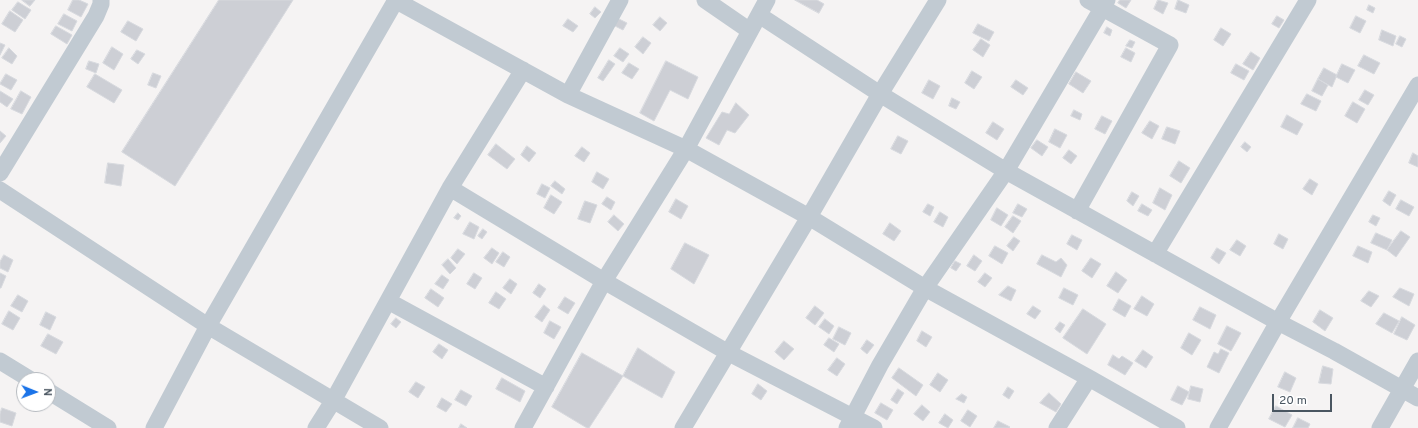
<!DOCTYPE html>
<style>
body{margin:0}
#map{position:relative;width:1418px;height:428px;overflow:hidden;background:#f5f3f3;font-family:Overpass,sans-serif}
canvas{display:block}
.north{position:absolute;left:16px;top:372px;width:40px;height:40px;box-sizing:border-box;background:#fff;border:1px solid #b7bbc0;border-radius:50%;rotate:91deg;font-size:11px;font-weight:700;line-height:16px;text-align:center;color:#4a5661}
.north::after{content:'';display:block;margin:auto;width:14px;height:18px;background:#1a73e8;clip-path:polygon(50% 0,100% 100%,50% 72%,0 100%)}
.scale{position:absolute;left:1272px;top:394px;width:60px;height:18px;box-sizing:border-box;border:2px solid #4a5661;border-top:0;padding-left:5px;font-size:12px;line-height:14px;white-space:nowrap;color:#4a5661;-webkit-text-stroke:3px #fff;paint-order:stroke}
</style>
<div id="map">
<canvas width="1418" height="428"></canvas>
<div class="north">N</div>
<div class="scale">20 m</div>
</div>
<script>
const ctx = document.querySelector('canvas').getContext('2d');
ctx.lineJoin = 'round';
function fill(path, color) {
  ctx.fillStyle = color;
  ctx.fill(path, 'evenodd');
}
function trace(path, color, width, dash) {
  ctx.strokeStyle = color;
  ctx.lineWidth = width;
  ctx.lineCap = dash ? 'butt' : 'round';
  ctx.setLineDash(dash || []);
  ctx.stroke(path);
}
const building = new Path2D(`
 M22,0H35L30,6Z
 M73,0H79L88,4L81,17L68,10Z
 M219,0H293L175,186L122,152Z
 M795,0H817L824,4L819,13Z
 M1120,0H1131L1126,8L1118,3Z
 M1158,0L1168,3L1163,14L1154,9Z
 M1178,0L1189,5L1186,13L1175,9Z
 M18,2L31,10L25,19L12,10Z
 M1369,5L1375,8L1373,13L1367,10Z
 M595,7L601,12L595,18L590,14Z
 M10,11L23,20L15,32L2,24Z
 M64,14L77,21L72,31L58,24Z
 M1277,16L1284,20L1279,28L1272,24Z
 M1356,16L1366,21L1360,33L1350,28Z
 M660,17L667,23L660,31L653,25Z
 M617,18L627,23L623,30L613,25Z
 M568,19L578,26L573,32L563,26Z
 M128,21L143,29L136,41L121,32Z
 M978,24L994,32L989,41L973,33Z
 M56,26L72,35L67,44L51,34Z
 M1107,27L1112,30L1110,36L1104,33Z
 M1221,28L1231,34L1223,46L1214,40Z
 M1382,30L1396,36L1393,46L1379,40Z
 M1400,36L1406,39L1402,47L1396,44Z
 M643,37L651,43L643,54L635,47Z
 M981,39L990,45L983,57L973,50Z
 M1130,40L1135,42L1132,48L1126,46Z
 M0,43L5,45L0,55Z
 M112,47L123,54L114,70L103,63Z
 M9,48L17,56L12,64L2,58Z
 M620,48L629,54L623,62L614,56Z
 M1126,48L1135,53L1131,62L1121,57Z
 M137,50L145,54L138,64L131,59Z
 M1251,52L1260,58L1253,70L1243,64Z
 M1364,55L1380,63L1374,74L1358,66Z
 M609,60L615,64L603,81L598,78Z
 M89,61L99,64L96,73L86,69Z
 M666,61L698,77L688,99L670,90L654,121L640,113Z
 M629,63L639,69L632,79L622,73Z
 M1236,64L1249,71L1244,80L1231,73Z
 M1342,64L1355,70L1348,83L1336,77Z
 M1324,68L1337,75L1332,87L1318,79Z
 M972,71L982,77L974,89L965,83Z
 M1076,72L1091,81L1083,93L1069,84Z
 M153,73L161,76L156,88L148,85Z
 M6,74L17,80L11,90L0,84Z
 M95,74L122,90L114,103L87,87Z
 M1318,79L1328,85L1322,96L1312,91Z
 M929,80L940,86L933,99L922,93Z
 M1016,80L1028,88L1023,95L1011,87Z
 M1365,90L1374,95L1368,105L1359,100Z
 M0,91L13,99L7,107L0,102Z
 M21,91L31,97L22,114L11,109Z
 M1307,94L1321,101L1316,111L1301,104Z
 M952,98L960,102L956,109L949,106Z
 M1353,102L1365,109L1357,123L1345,116Z
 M736,103L749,115L735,133L727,130L719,145L706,138L722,112L729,114Z
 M1074,110L1082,114L1080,120L1071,116Z
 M1287,115L1303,124L1297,135L1281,127Z
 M1102,116L1112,121L1105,134L1095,129Z
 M1150,121L1159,126L1152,139L1142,133Z
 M993,122L1004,129L997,140L986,133Z
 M1167,127L1180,131L1175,144L1162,139Z
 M1055,129L1067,135L1060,148L1049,142Z
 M0,131L6,136L0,143Z
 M898,136L908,141L901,154L891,149Z
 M1037,140L1048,147L1042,156L1031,148Z
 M1245,142L1251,147L1247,152L1241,147Z
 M496,144L515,159L507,169L488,155Z
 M527,146L536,153L529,162L521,155Z
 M582,147L590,153L584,162L575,156Z
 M1069,150L1077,156L1071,164L1063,158Z
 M1413,153L1418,156V167L1409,163Z
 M1179,161L1190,168L1181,183L1170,176Z
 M108,163L124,165L121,186L105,183Z
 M597,172L609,179L603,189L592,182Z
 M1310,179L1318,184L1312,195L1303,189Z
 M555,181L565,189L562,194L551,186Z
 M542,184L550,188L545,198L537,194Z
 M1160,188L1172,195L1165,210L1153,203Z
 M1389,191L1396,195L1390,206L1383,201Z
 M1132,192L1139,196L1133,206L1127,201Z
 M551,195L562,202L554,214L544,208Z
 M607,197L615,202L611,210L602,204Z
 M676,199L688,206L681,219L669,212Z
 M1401,200L1414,207L1409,216L1396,209Z
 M585,201L597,205L590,223L578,219Z
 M928,204L934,207L930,216L923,212Z
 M1018,204L1027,209L1022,217L1013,213Z
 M1142,204L1152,210L1148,216L1138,211Z
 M997,208L1008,215L1001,226L991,220Z
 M940,212L948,217L943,227L934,222Z
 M458,213L461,216L458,220L454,218Z
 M614,215L624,224L618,231L608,222Z
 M1373,215L1380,218L1376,226L1369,222Z
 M1013,216L1021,221L1013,233L1005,227Z
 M470,222L479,227L474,239L463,234Z
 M890,223L901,231L894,241L883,234Z
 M483,229L487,232L482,239L478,236Z
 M1401,231L1410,237L1396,257L1387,250Z
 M1376,233L1392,240L1387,250L1371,243Z
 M1279,234L1288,239L1283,249L1274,244Z
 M1072,235L1082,240L1077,250L1067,244Z
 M1014,237L1020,241L1013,251L1007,246Z
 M1237,240L1246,246L1240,256L1230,250Z
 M685,243L709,255L694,284L671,269Z
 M995,246L1008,253L1002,264L989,256Z
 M1358,246L1372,252L1368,263L1353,256Z
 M492,248L499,253L492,264L484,258Z
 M1217,248L1226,253L1219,264L1211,258Z
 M458,249L465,254L457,264L451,258Z
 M503,252L510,257L504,267L496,262Z
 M4,255L13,260L8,272L0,268V262Z
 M974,255L982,261L975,271L967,266Z
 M1042,255L1056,262L1061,258L1067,265L1061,277L1037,264Z
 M1091,258L1101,264L1092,278L1082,271Z
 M448,259L456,268L450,274L442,265Z
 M955,261L961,264L956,271L951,268Z
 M1116,272L1127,280L1118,293L1107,286Z
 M0,273L6,276L1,288H0Z
 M474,273L482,278L475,289L467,284Z
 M985,273L992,278L985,287L978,282Z
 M442,275L449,280L443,289L435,284Z
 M510,279L517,284L511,294L503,288Z
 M539,284L546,289L540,298L533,293Z
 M1008,286L1016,290L1011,301L999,295Z
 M1064,288L1078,295L1073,305L1059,298Z
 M1400,288L1414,294L1409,306L1393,297Z
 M431,289L444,298L438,307L425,298Z
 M1369,291L1379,296L1371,307L1361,301Z
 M496,292L506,299L499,309L489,303Z
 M18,295L28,301L22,312L11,306Z
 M1142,296L1154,304L1147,316L1134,309Z
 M565,297L575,303L568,314L558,308Z
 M1119,299L1131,306L1125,317L1113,310Z
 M544,305L550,310L542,322L535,317Z
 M815,306L824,313L815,325L806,318Z
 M1033,306L1041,311L1035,319L1027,314Z
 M1200,307L1216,315L1210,329L1193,320Z
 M1083,309L1106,324L1087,354L1063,338Z
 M1320,310L1333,318L1325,331L1313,322Z
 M9,311L20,318L13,330L2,324Z
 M46,312L56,317L50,330L40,325Z
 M1384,313L1399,321L1392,333L1376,324Z
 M1402,317L1415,325L1407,340L1394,334Z
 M396,318L401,322L396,328L391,324Z
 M825,319L834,326L829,334L819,327Z
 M550,321L561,327L554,339L544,333Z
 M1060,322L1065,325L1060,333L1055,329Z
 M1227,326L1241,333L1231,351L1218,344Z
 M839,327L851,333L845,345L833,339Z
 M922,331L932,337L926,347L917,341Z
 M1189,333L1201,340L1192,355L1181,348Z
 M48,334L63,342L56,354L41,346Z
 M829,338L839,344L834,352L824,345Z
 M867,340L874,345L867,354L861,349Z
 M784,341L794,349L784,360L775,352Z
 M439,344L448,350L442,359L433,352Z
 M638,348L675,372L662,398L623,376Z
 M1221,349L1229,353L1219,373L1207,367L1214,352L1218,354Z
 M1143,350L1153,357L1146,368L1135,361Z
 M582,353L623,376L589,428H587L552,407Z
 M1113,355L1119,359L1122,356L1133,363L1125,375L1108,365Z
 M837,358L845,364L837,376L828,370Z
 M1323,366L1333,369L1331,384L1319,383Z
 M899,368L923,385L916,396L892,378Z
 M1285,372L1296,378L1290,392L1278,387Z
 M938,373L948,380L940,392L930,385Z
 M502,378L525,391L520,402L496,389Z
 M416,382L425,387L418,398L409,392Z
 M758,384L767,391L761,400L752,394Z
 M1178,386L1189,392L1182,405L1171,400Z
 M1191,386L1203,389L1200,402L1188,399Z
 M1008,387L1014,391L1009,399L1003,395Z
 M898,389L904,393L897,404L891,400Z
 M461,390L472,396L466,406L455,400Z
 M1049,393L1061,404L1056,412L1040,403Z
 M962,394L967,397L964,403L956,399Z
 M442,398L452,404L446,412L437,407Z
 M881,403L893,410L887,420L875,413Z
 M922,405L930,412L923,421L914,414Z
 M1276,406L1292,415L1285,427L1269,419Z
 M2,408L16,413L12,426L0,422V414Z
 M968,410L977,416L970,427L961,421Z
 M945,414L953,420L948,428L939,423Z
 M1298,418L1310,424L1308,428H1293Z
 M998,421L1010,427L1009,428H994Z
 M461,424L467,428H459Z`);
const street = new Path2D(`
 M395,0L568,95L686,149L809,217L925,288L1089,378L1177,428
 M705,0L750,31
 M759,15L880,94L1006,171L1278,322L1334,351L1418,398
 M568,95L620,0
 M0,173L96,16L101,4V0
 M450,188L604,281L727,352L874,428
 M0,190L208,326L380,428
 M1077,211L1170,45L1088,0
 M1155,254L1308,0
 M388,301L546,387
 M0,361L31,380
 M48,391L108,428
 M154,428L208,326L396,0
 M316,428L333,401L450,188L523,70
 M523,428L604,281L686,149L767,0
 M683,428L809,217L880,94L938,0
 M847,428L880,365L925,288L1006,171L1107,0
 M1057,428L1089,378
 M1218,428L1278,322L1418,85
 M1380,428L1418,361`);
fill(building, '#cdcfd5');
trace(building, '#d7d9de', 1);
trace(street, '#c1cad2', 17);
</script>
